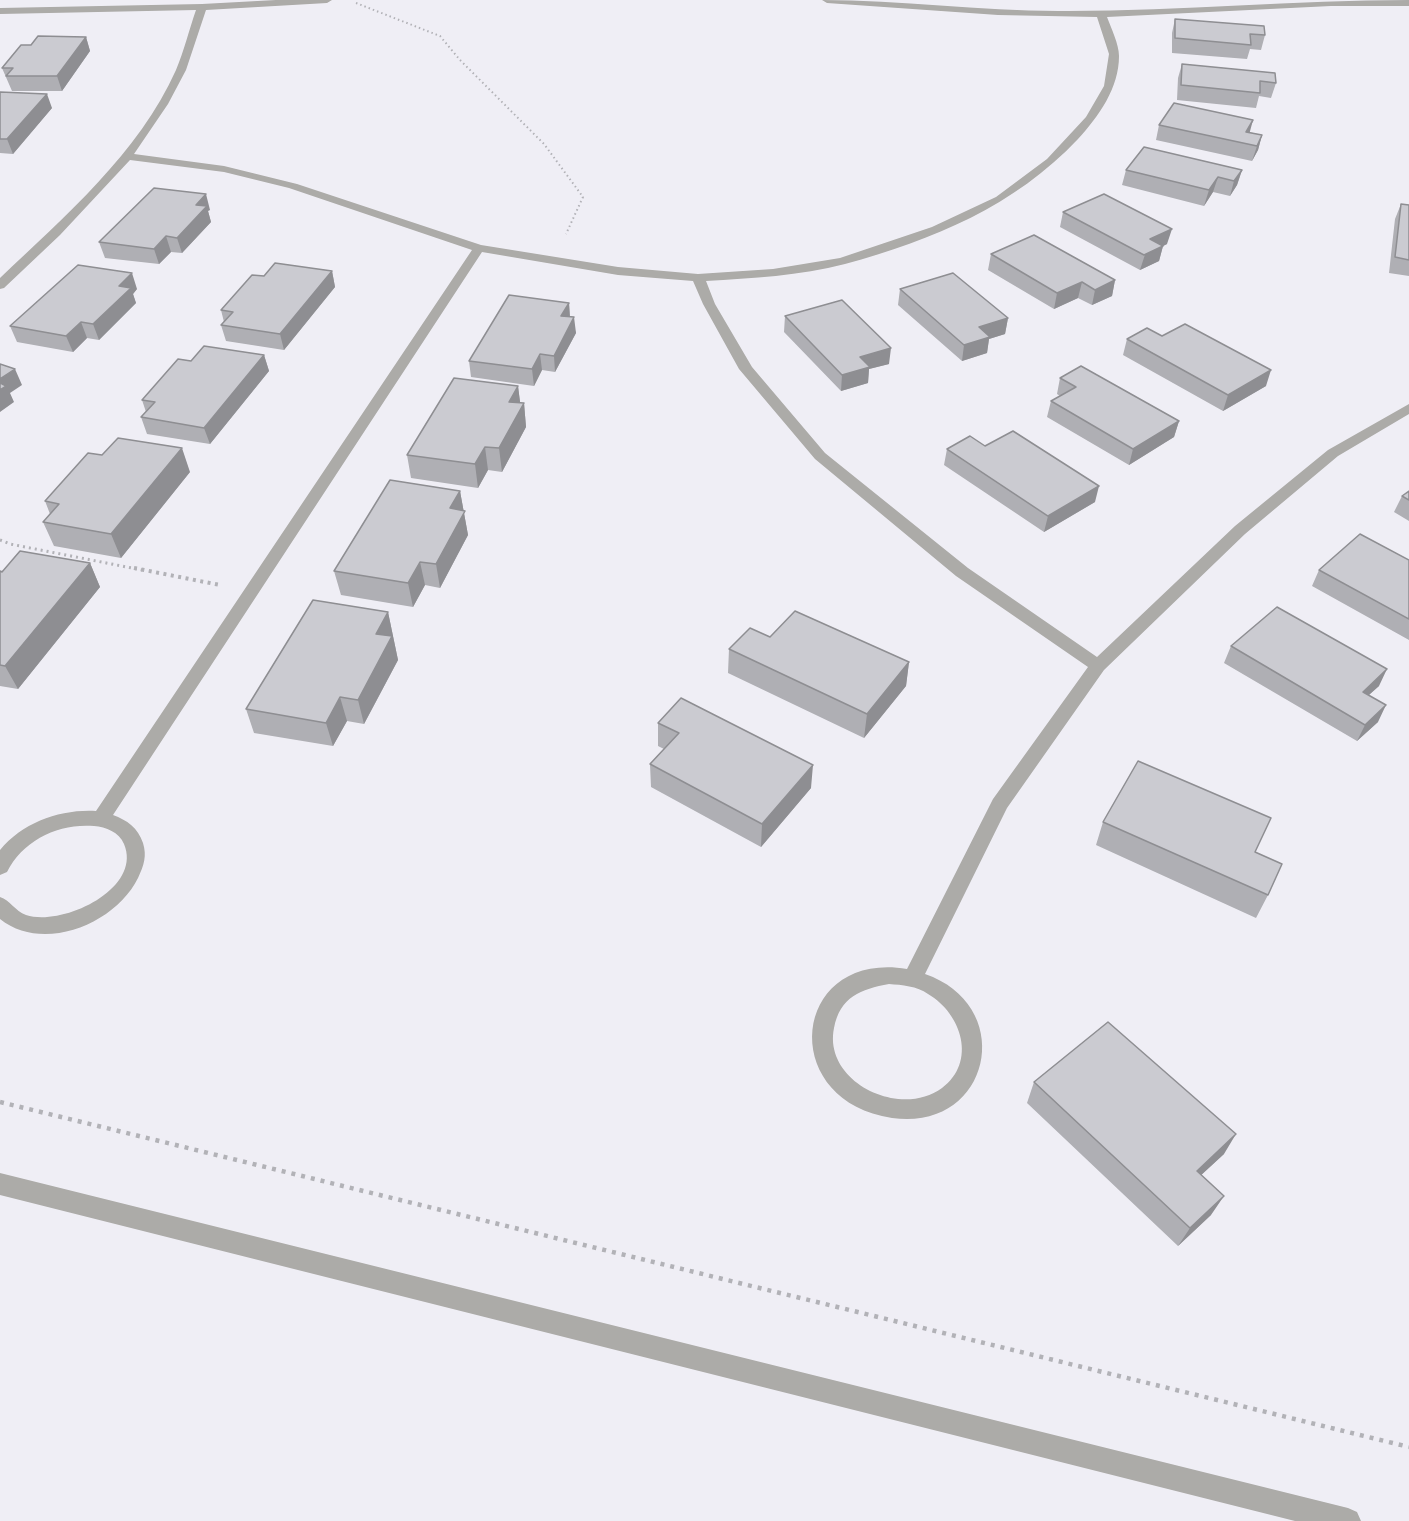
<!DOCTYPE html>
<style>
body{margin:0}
canvas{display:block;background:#efeef5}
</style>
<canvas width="1409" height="1521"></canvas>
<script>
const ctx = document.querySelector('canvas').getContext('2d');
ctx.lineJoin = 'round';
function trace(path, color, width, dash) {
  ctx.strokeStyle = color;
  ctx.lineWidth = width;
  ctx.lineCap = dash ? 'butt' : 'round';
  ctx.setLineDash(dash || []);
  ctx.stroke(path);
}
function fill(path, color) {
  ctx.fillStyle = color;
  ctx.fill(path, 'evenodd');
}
const pathFar3 = new Path2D(`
 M356,3L440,36L460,60L544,144L583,197L566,234`);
const pathFar2 = new Path2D(`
 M0,540L10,544L142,570`);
const pathFar1 = new Path2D(`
 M134,568L220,585`);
const path = new Path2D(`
 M0,1102L1409,1447`);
const minor = new Path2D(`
 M276,0H332L327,3L206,10L186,70L168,104L134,154L224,166L297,184L481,245L618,267L698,274L773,269L840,258L932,227L996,197L1047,159L1086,117L1104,86L1109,54L1097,17L998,15L827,3L822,0C904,0 986,12 1068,11C1182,11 1295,0 1409,0V6H1331L1107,17C1111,28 1119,44 1119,56C1119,88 1099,116 1078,139C1015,206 933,240 845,264C800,276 752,278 706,281L715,304L752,367L825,453L968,568L1097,657L1235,526L1328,450L1409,404V414L1338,456L1245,534L1104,670L1007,808L925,974C1018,1006 991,1132 892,1118C776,1101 791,950 907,969L993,799L1088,667L956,576L815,459L739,369L703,304L693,281L618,275L482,252L113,815C127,820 138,828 143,843C147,856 144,865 138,878C116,923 44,954 0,919V897C10,900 15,911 26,915C62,927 143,889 124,844C119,832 106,827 94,826C59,823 23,840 7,872L0,875V850C23,822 61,809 96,811L472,250L289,188L224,172L130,160L60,235L4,288L0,289V278C64,217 139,153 176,70C184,51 189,30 196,10L0,14V8L202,4ZM889,984C902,985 917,986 928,994C962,1014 977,1062 942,1088C900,1119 823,1082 834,1028C840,997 861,989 889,984Z
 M0,1173L1348,1508L1357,1512L1361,1521H1295L0,1195Z`);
const wall = new Path2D(`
 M1175,19L1265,35L1261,50L1250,49L1247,59L1172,53V33Z
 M86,37L90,51L62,91H12L2,68L31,45Z
 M1182,64L1276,83L1271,98L1259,96L1256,108L1177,100L1178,78Z
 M0,92L52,108L13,154L0,153Z
 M1159,125L1249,132L1262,135L1258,150L1252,161L1156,140Z
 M1126,170H1242L1237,185L1230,196L1213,192L1204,206L1122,185Z
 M1401,204L1409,205V276L1389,273L1395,219Z
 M210,210L208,211L211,222L182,253L171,252L159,264L105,258L99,242Z
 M1063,212L1167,244L1163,246L1159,261L1140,270L1060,227Z
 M991,254L1115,280L1112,296L1092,305L1078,298L1054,309L988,270Z
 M332,271L335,287L284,350L226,341L221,325L224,322L221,310L264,276Z
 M137,289L133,294L136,303L99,340L87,338L73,352L17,342L10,326Z
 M900,289L1008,318L1005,334L989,339L987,353L962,361L898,305Z
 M569,303L570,317L576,333L555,372L542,370L534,386L471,377L469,361Z
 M785,316L889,364L869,369L868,383L841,391L784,332Z
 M1162,336L1266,386L1223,411L1123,355L1127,339Z
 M264,355L269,371L210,444L147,434L141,417L146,412L142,400L191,361Z
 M1060,378L1179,421L1174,437L1129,465L1047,417L1051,401L1060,396L1057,394Z
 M518,386L520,403H524L526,427L502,472L488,470L478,488L411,478L407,455Z
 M985,446L1095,502L1044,532L944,465L947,449Z
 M190,472L121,558L54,546L43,522L50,514L45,501Z
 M460,491L468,535L440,588L425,585L413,607L341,595L334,571Z
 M1409,491V521L1394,512L1402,496Z
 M1409,560V640L1312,586L1319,570Z
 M90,563L100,587L18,689L0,686V571Z
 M388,612L398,660L364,724L347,721L333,746L254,733L246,709Z
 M770,637L909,662L906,686L864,738L728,673L729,649Z
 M1231,646L1379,686L1369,695L1378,722L1357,741L1224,663Z
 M658,723L811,788L761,847L651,787L650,764L664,749L658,746Z
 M1103,822L1255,852L1268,895L1256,918L1096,845Z
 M1034,1082L1224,1154L1201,1175L1211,1215L1178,1246L1027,1103Z`);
const shadedWall = new Path2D(`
 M86,37L90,51L62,91L57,76Z
 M47,94L52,108L13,154L7,139Z
 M1253,120L1249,135L1246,132Z
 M1262,135L1258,150L1252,161L1257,146Z
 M1242,170L1237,185L1230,196L1234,181Z
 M1218,177L1213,192L1204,206L1209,190Z
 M206,194L210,210L208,211L211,222L182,253L177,238L196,205Z
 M1172,229L1167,244L1163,246L1159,261L1140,270L1150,239Z
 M166,236L171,252L159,264L154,249Z
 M332,271L335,287L284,350L280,334Z
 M132,273L137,289L133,294L136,303L99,340L93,324L119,286Z
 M1115,280L1112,296L1092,305L1095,290Z
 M1082,282L1078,298L1054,309L1057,293Z
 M569,303L570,319L561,316Z
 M574,317L576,333L555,372L554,356Z
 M1008,318L1005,334L989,339L987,353L962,361L964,345L979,327Z
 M81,322L87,338L73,352L66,336Z
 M891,348L889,364L869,369L868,383L841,391L842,375L860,357Z
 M540,354L542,370L534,386L532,369Z
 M264,355L269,371L210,444L204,428Z
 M15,369L22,385L10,393L14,402L0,412V379Z
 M1271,370L1266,386L1223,411L1228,395Z
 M518,386L521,409L524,403L526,427L502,472L499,448L509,402Z
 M1179,421L1174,437L1129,465L1133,449Z
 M485,447L488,470L478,488L475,464Z
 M182,448L190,472L121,558L111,534Z
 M1099,486L1095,502L1044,532L1048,516Z
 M460,491L468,535L440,588L436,564L450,508Z
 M420,562L425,585L413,607L408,583Z
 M90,563L100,587L18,689L5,666Z
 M388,612L398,660L364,724L358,700L376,634Z
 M909,662L906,686L864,738L867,714Z
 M1387,669L1379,686L1354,708L1363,692Z
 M340,697L347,721L333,746L326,723Z
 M1386,705L1378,722L1357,741L1365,725Z
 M813,765L811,788L761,847L762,824Z
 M1236,1134L1224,1154L1185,1190L1197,1171Z
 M1224,1196L1211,1215L1178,1246L1190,1228Z`);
const building = new Path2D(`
 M1175,19L1264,26L1265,35L1250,34L1251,45L1175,38Z
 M38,36L86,37L57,76H6L13,68H2L21,45H31Z
 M1182,64L1275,73L1276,83L1260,81V93L1181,85Z
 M0,92L47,94L7,139H0Z
 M1174,103L1253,120L1246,132L1262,135L1257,146L1159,125Z
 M1144,147L1242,170L1234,181L1218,177L1209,190L1126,170Z
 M154,188L206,194L196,205L207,206L177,238L166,236L154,249L99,242Z
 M1104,194L1172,229L1150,239L1163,246L1144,255L1063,212Z
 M1401,204L1409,205V260L1395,257Z
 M1034,235L1115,280L1095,290L1082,282L1057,293L991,254Z
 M275,263L332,271L280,334L221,325L233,312L221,310L252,275L264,276Z
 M78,265L132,273L119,286L131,288L93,324L81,322L66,336L10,326Z
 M953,273L1008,318L979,327L990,337L964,345L900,289Z
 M509,295L569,303L561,316L574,317L554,356L540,354L532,369L469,361Z
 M842,300L891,348L860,357L870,367L842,375L785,316Z
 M1185,324L1271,370L1228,395L1127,339L1147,328L1162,336Z
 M204,346L264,355L204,428L141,417L155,402L142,400L178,359L191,361Z
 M0,364L15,369L0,379Z
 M1081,366L1179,421L1133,449L1051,401L1076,387L1060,378Z
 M454,378L518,386L509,402L524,403L499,448L485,447L475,464L407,455Z
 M0,383L6,386L0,390Z
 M1013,431L1099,486L1048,516L947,449L970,436L985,446Z
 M118,438L182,448L111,534L43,522L59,504L45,501L88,453L102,455Z
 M390,480L460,491L450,508L465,511L436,564L420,562L408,583L334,571Z
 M1409,491V500L1402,496Z
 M1360,534L1409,560V619L1319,570Z
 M20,551L90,563L5,666L0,665V571L2,572Z
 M313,600L388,612L376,634L392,636L358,700L340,697L326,723L246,709Z
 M1277,607L1387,669L1363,692L1386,705L1365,725L1231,646Z
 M795,611L909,662L867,714L729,649L750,628L770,637Z
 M681,698L813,765L762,824L650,764L679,733L658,723Z
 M1138,761L1271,818L1255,852L1282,864L1268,895L1103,822Z
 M1108,1022L1236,1134L1197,1171L1224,1196L1190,1228L1034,1082Z`);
trace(pathFar3, '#b2b2b7', 2, [1.5, 3]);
trace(pathFar2, '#b2b2b7', 3, [2, 4]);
trace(pathFar1, '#b2b2b7', 4, [3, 4.5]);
trace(path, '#b2b2b7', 4.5, [4, 6]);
fill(minor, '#acaba8');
fill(wall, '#afafb4');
fill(shadedWall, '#8e8e92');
fill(building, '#cbcbd1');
trace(building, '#8e8e92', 1.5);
</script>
